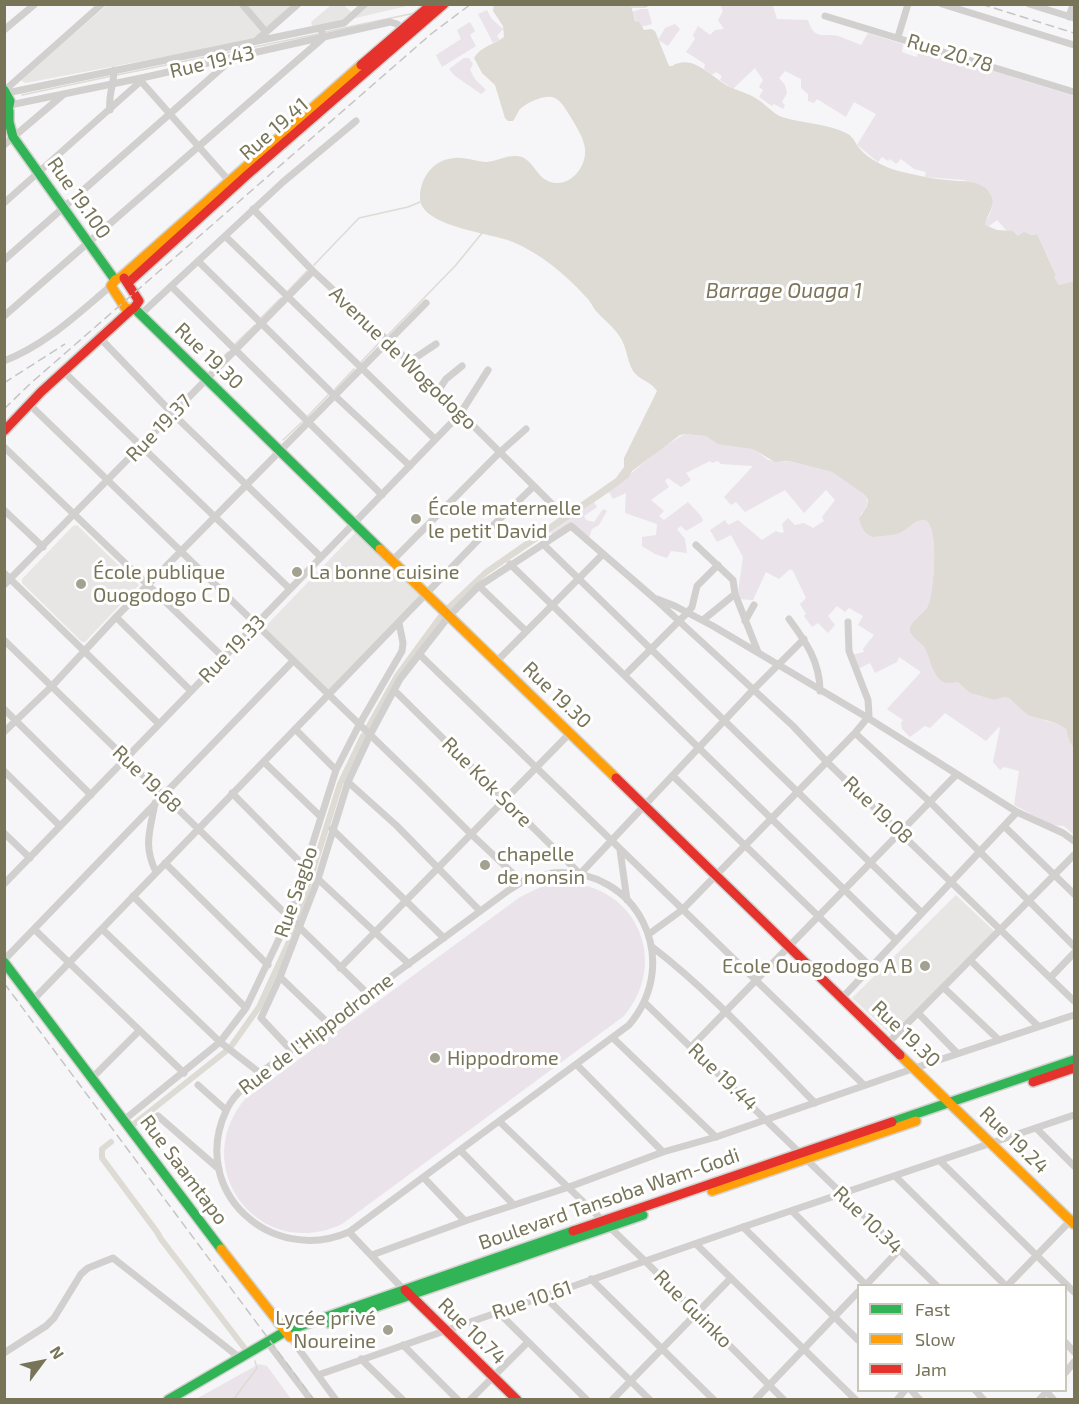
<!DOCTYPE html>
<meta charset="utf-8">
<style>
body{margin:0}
#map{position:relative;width:1079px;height:1404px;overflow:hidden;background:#f6f5f7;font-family:"Exo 2",sans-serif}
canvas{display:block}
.frame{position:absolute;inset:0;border:6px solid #777458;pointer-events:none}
.legend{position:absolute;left:857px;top:1284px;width:210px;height:108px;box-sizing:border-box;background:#fff;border:2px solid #c9c7bc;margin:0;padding:8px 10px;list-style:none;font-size:18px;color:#777458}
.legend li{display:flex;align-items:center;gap:12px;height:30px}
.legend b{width:30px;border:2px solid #c9c7bc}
.north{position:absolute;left:12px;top:1332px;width:60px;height:60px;-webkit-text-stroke:4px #fff;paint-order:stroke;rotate:58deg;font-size:16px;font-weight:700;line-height:24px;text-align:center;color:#777458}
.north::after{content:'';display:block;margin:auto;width:21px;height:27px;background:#777458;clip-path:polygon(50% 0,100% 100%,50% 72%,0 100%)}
</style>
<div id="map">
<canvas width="1079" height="1404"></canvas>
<div class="frame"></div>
<ul class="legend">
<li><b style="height:8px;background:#30b455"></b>Fast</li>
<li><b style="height:8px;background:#ff9f0a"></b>Slow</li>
<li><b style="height:8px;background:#e5322d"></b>Jam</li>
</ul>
<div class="north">N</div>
</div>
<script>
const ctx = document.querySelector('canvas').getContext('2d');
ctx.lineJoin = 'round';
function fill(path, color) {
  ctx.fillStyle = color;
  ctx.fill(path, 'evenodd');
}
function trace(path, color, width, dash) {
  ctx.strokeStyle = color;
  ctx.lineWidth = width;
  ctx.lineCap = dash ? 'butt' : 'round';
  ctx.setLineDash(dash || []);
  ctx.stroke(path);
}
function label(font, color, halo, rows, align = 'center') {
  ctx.font = font + ' "Exo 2",sans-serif';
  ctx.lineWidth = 6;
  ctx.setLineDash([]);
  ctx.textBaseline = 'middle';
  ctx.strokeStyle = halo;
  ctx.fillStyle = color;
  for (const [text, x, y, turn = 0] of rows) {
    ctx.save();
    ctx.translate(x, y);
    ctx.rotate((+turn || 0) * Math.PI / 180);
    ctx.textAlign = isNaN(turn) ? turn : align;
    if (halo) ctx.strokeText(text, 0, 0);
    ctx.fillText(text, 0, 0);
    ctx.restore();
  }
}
const built = new Path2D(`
 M107,5H293L254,40L25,83L21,80Z
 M331,5H344L351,12L359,5H411L313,28L311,22Z
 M77,525L139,585L85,642H82L22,583V579L73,526Z
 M356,532L423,597L329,693L263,629Z
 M956,895L996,933L896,1039L852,998Z`);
const green = new Path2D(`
 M720,5L773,6L777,19L808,20C815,42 823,32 838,36C846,39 854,42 861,45L868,33L903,44L902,52L916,57L922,49L1074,96V281L1059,285L1054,277L1056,274L1037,234L1018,236L1013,231H1007L997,220L988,227L985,225V222C991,213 995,205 991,194L964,180L925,177L926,172L914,169L901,159L896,164L890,159L888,161L882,157L878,162L857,145L876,114L854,102L846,117L817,99L814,103L808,101V94L801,88V79L785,71L779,78L785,85L787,93L782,102L785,105L783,109L774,104L772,106L759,97L763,90L759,87L763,80L755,68L733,89L720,80L722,76L716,72L712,75L704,69L705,64L686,52L695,39L693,35L698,26L710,35L715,30L724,29L718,20L723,11Z
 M641,9H648L652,24L641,27L636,21L632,12Z
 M487,10L491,18L503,29L497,36L500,40L493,43L478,14Z
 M470,22L475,31L470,35L476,46L442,67L436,55L461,39L457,30Z
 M675,24L680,29L668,46L658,40L665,28Z
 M464,58H469L473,64L470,70L475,79L486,90L481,94L455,76L449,69Z
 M685,434L706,436L754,449L768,460L784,462L789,461L832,472L865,495C869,503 867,507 861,514L873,537C881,536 892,536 900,533C908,530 915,519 925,520C940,522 934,597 927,609C923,615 916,620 911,625V634L922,644L953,681L959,682L970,693L994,700L1005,697L1010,699L1046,721L1056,723L1066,729L1069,741L1074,749V835L1064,826L1052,825L1014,805L1019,771L1004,767L1000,770L993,762L1000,728L999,727L986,741L945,713L930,728L925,726L910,737L902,729L901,723L903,720L887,709L921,672L899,657L897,662L875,673L870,663L856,670L851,655L864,652L863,649L874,635L858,625L863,616L849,608L845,612L837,606L828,616L835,625L828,633L818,623L812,627L804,616L806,614L800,604L806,598L793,571L790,569L779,579L766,572L753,600L737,599L743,557L731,535L717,542L710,530L725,520L728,525L738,520L762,540L776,531L781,533L784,532L782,524L788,518L795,525L804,523L813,528L824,521L822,517L835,500L826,490L804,513L785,490L745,512L736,502L731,505L724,497L753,466L721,464L718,461L712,463L710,461L686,473L691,480L681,487L668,478L665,481L669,487L651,500L664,511L659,516L664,520L688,502L701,516L703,521L686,531L681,526L677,529L685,539L687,553L671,551L667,558L655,554L642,546V537L656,535L657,524L625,513L626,493L613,499L609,492L661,448Z
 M594,502L597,507L584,516L586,520L594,522L603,509L607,511L599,525L592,529L589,538L572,523L553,536L551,532Z
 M559,883C633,880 672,959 624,1016L342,1224C260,1263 187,1168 245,1099L520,897L543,886Z
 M259,1364L267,1366L291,1399H196Z`);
const water = new Path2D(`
 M494,4L631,5L635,21L639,22L644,30L651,29L655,31L669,66H672C694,52 713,80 732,88C742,92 750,94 760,101C767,106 774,114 782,117C803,124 828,123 848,134C854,138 855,143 859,148C870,161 890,170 907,173C920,176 933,179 947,180C961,182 979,179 989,192C999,204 986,214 985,225L997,230L1013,231L1018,236L1024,232L1031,235L1037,234L1056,275L1054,277L1059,285L1074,281V749L1069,741L1066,729L1056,723L1028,715L1010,699L1005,697L994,700L970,693L958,682L945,683C932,676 931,660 925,648C921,642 911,637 910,631C908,622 925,614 928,606C934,594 940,521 924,520C914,520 908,530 900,533C892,536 881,536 873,537C864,534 862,528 859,519L867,506L868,500L865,495L832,472L789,461L775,462L753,449L718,444L706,436L685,434L680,435L632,471L629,477L609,492L486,576L449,611L445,607L484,570L616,478L624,467V458L657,391C652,382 639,380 633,371C627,361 627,347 620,337C614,327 604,320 596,311C592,306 590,300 585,296C565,274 541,254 513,242C493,233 420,227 420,198C420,177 434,159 455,158C466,157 476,162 487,162C498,161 510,153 522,157C534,162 536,176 548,181C568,190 587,168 585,149C584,138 576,126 570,116C560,100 556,92 535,100C530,102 524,105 520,109C517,113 516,117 513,121H508L505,118L495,85L482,73L474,58C481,46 494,45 504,37L503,26L493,11Z`);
const stream = new Path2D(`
 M632,7H645L651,4
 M325,32L415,13
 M117,75L318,34
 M22,95L112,76
 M314,265L359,218L408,207L420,202
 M287,292L307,271
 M261,318L281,298
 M388,335L456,265L482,233
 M235,344L255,325
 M361,362L380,342
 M210,371L228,352
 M335,389L354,369
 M308,416L328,395
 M283,440L302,422
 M233,1400L257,1368L255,1361`);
const canal = new Path2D(`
 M368,728L397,676L441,616
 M297,921L340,784L363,736
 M134,1124L230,1048L259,1007L294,931
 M111,1142L102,1149V1158L157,1232L161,1239L246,1350`);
const street = new Path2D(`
 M242,4L266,32
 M942,4L1074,45
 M1029,4L1074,18
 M825,16L1074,92
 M1069,17L1073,4
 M4,30L35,4
 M898,37L908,4
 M257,40L298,4
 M139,79L230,182
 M5,90L102,4
 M7,93L344,23L365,4
 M10,105L146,77L390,22L397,24L406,33
 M110,110C108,95 114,85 114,70
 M4,145L64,94
 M4,203L141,81
 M253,209L313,271L388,341L553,505
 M225,236L435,439
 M4,260L232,59
 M198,261L334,395L410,466
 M172,287L382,495
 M140,315L283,182L356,121
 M4,316L323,38L321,28
 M101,339L173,414L321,557
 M4,361C46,345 77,314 111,286
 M409,362L436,344
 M64,372L290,589
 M438,391L446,379L462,366
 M29,404L423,786L471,834L522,882
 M4,447L224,658
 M4,510L43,547
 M543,544L922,913
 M696,545L733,580L735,594L703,620
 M392,561L500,452L526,429
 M510,564L896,940
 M4,573L159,724
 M4,585L313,271
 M479,586L526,631
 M735,594L758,652
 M657,599L675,606L713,626L868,718L1017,812L1063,833L1074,841
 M116,617L191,691
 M789,619C806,642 820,662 820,691
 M745,621L754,605
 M4,640L368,994
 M419,654L864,1085
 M496,662L603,554
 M625,675L688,612L692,607L697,586L718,565
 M394,690L580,874L753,690L804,639
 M4,709L91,795
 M295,729L336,770
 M4,732L52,686L116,617L426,303
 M855,733L930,802L1074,946
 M264,762L321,817
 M4,771L60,826
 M673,776L871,967
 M348,782L397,826L480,911
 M232,793L305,867
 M155,803C150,831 143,846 156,872
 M1004,826L1074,894
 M332,829L444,938
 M4,833L30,858
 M620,850L627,900
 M165,863L268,965
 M552,873C637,866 684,960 629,1025L349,1232C271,1266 189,1191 226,1111C233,1095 247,1085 260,1073L509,890L522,882Z
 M318,879L409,964
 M4,884L460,414L488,370
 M133,896L246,1008
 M34,929L184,1073
 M102,929L220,1042L260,1073
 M649,934L682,910L855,733L869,716L868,700L849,651L848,622
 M651,946C711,992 762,1049 815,1103
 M4,960L293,661
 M970,960L1038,1026
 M340,968L570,733
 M280,977L261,1018L291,1050
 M1051,977L1074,953
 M943,987L999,1040
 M843,997L1017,812
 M33,1000L481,537L534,486
 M644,1002L937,1286
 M918,1013L957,1053
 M328,1023L280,977L318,879L348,782L370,735L400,679L449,616L479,586L571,526L654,598L793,726L827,762L1074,1001
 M613,1038L716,1137
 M889,1042L1074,855
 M691,1047L956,775
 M577,1065L663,1152
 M92,1078L139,1031
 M198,1085L226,1110
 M158,1116L219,1169
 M124,1120L220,1042L246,1008L289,918L336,770L359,725L402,651L403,643L399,623
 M500,1122L646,1262L784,1400
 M1036,1128L1074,1166
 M461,1151L513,1204
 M940,1161L1074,1292
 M896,1177L1006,1286
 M424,1178L465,1221
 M792,1211L867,1286
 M743,1227L858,1340
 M349,1232L403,1289
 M696,1244L856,1400
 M372,1255L465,1221L569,1187L663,1152L716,1137L915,1068L1074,1015
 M591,1279L714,1400
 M865,1286L899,1250
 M1007,1286L1074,1217
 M544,1296L650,1400
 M498,1312L587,1400
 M290,1337L336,1400
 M1066,1343L1074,1352
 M403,1345L458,1400
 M271,1347L311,1400
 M4,1353L46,1326L54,1318L81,1274L88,1268L113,1258L240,1358
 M361,1359L403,1400
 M1066,1372L1074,1362
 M318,1375L743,1227L1074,1115
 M911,1390L920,1400
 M975,1390L984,1400
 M1045,1390L1054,1400
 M470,1400L528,1342
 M612,1400L730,1279
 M755,1400L858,1292
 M897,1400L905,1390
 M1039,1400L1048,1390`);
const fast = new Path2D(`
 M4,90L10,101L7,115
 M9,111V122L13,137L115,280
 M134,308L380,549
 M4,962L221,1249
 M892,1122L1074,1060
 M329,1323L643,1215
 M168,1400L286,1331L573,1231`);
const slow = new Path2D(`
 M134,308L126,309L111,286L115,280L121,277L361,65
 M380,549L616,778
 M900,1055L1074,1224
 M712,1191L916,1121
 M221,1249L290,1337`);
const jam = new Path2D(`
 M361,65L432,4
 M124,278L139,301L134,308
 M129,282L247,175L444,4
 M4,431L41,392L131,310
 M616,778L900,1055
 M1033,1082L1074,1068
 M573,1231L892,1122
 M405,1290L517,1400`);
const rail = new Path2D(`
 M981,4L1074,33
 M4,383L65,344
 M4,409L31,383L431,34L471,4
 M4,983L314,1400`);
const markers = [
 [416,519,6,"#a3a190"],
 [297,572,6,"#a3a190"],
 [81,584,6,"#a3a190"],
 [485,865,6,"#a3a190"],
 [925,966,6,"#a3a190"],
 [435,1058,6,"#a3a190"],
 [388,1330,6,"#a3a190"]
];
const streetNames = [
 ["Rue 20.78",950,53,17],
 ["Rue 19.43",212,62,-13],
 ["Rue 19.41",274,129,-41],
 ["Rue 19.100",79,198,55],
 ["Rue 19.30",209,356,44],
 ["Avenue de Wogodogo",403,358,44],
 ["Rue 19.37",159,428,-46],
 ["Rue 19.33",232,649,-46],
 ["Rue 19.30",557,695,44],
 ["Rue 19.68",147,779,44],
 ["Rue Kok Sore",487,782,45],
 ["Rue 19.08",878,810,44],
 ["Rue Sagbo",296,892,-71],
 ["Rue de l'Hippodrome",316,1034,-37],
 ["Rue 19.30",906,1034,44],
 ["Rue 19.44",723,1077,44],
 ["Rue 19.24",1014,1140,44],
 ["Rue Saamtapo",184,1170,53],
 ["Boulevard Tansoba Wam-Godi",609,1199,-19],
 ["Rue 10.34",868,1220,44],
 ["Rue 10.61",532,1300,-19],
 ["Rue Guinko",693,1309,45],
 ["Rue 10.74",472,1331,44]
];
const poiNames = [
 ["École maternelle",428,508],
 ["le petit David",428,531],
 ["École publique",93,572],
 ["Ouogodogo C D",93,595],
 ["La bonne cuisine",309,572],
 ["chapelle",497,854],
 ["de nonsin",497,877],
 ["Ecole Ouogodogo A B",913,966,"right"],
 ["Hippodrome",447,1058],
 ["Lycée privé",376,1318,"right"],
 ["Noureine",376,1341,"right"]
];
const waterNames = [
 ["Barrage Ouaga 1",784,291]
];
fill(built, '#e7e6e5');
fill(green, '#eae3ea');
fill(water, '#dedad4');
trace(stream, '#dedad4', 1.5);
trace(canal, '#dedad4', 6);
trace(fast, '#d2d2cf', 12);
trace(slow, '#d2d2cf', 12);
trace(jam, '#d2d2cf', 12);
trace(street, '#d1d0cf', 7);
trace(fast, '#30b455', 9);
trace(slow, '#ff9f0a', 9);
trace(jam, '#e5322d', 9);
trace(rail, '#c6c5c3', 1.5, [9, 4.5]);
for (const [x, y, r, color] of markers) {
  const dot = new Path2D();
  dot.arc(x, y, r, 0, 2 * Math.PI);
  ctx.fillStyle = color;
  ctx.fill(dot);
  trace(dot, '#fff', 2);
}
label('20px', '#777458', '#fff', streetNames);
label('20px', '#777458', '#fff', poiNames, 'left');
label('italic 21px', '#7d745a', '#fff', waterNames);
</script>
